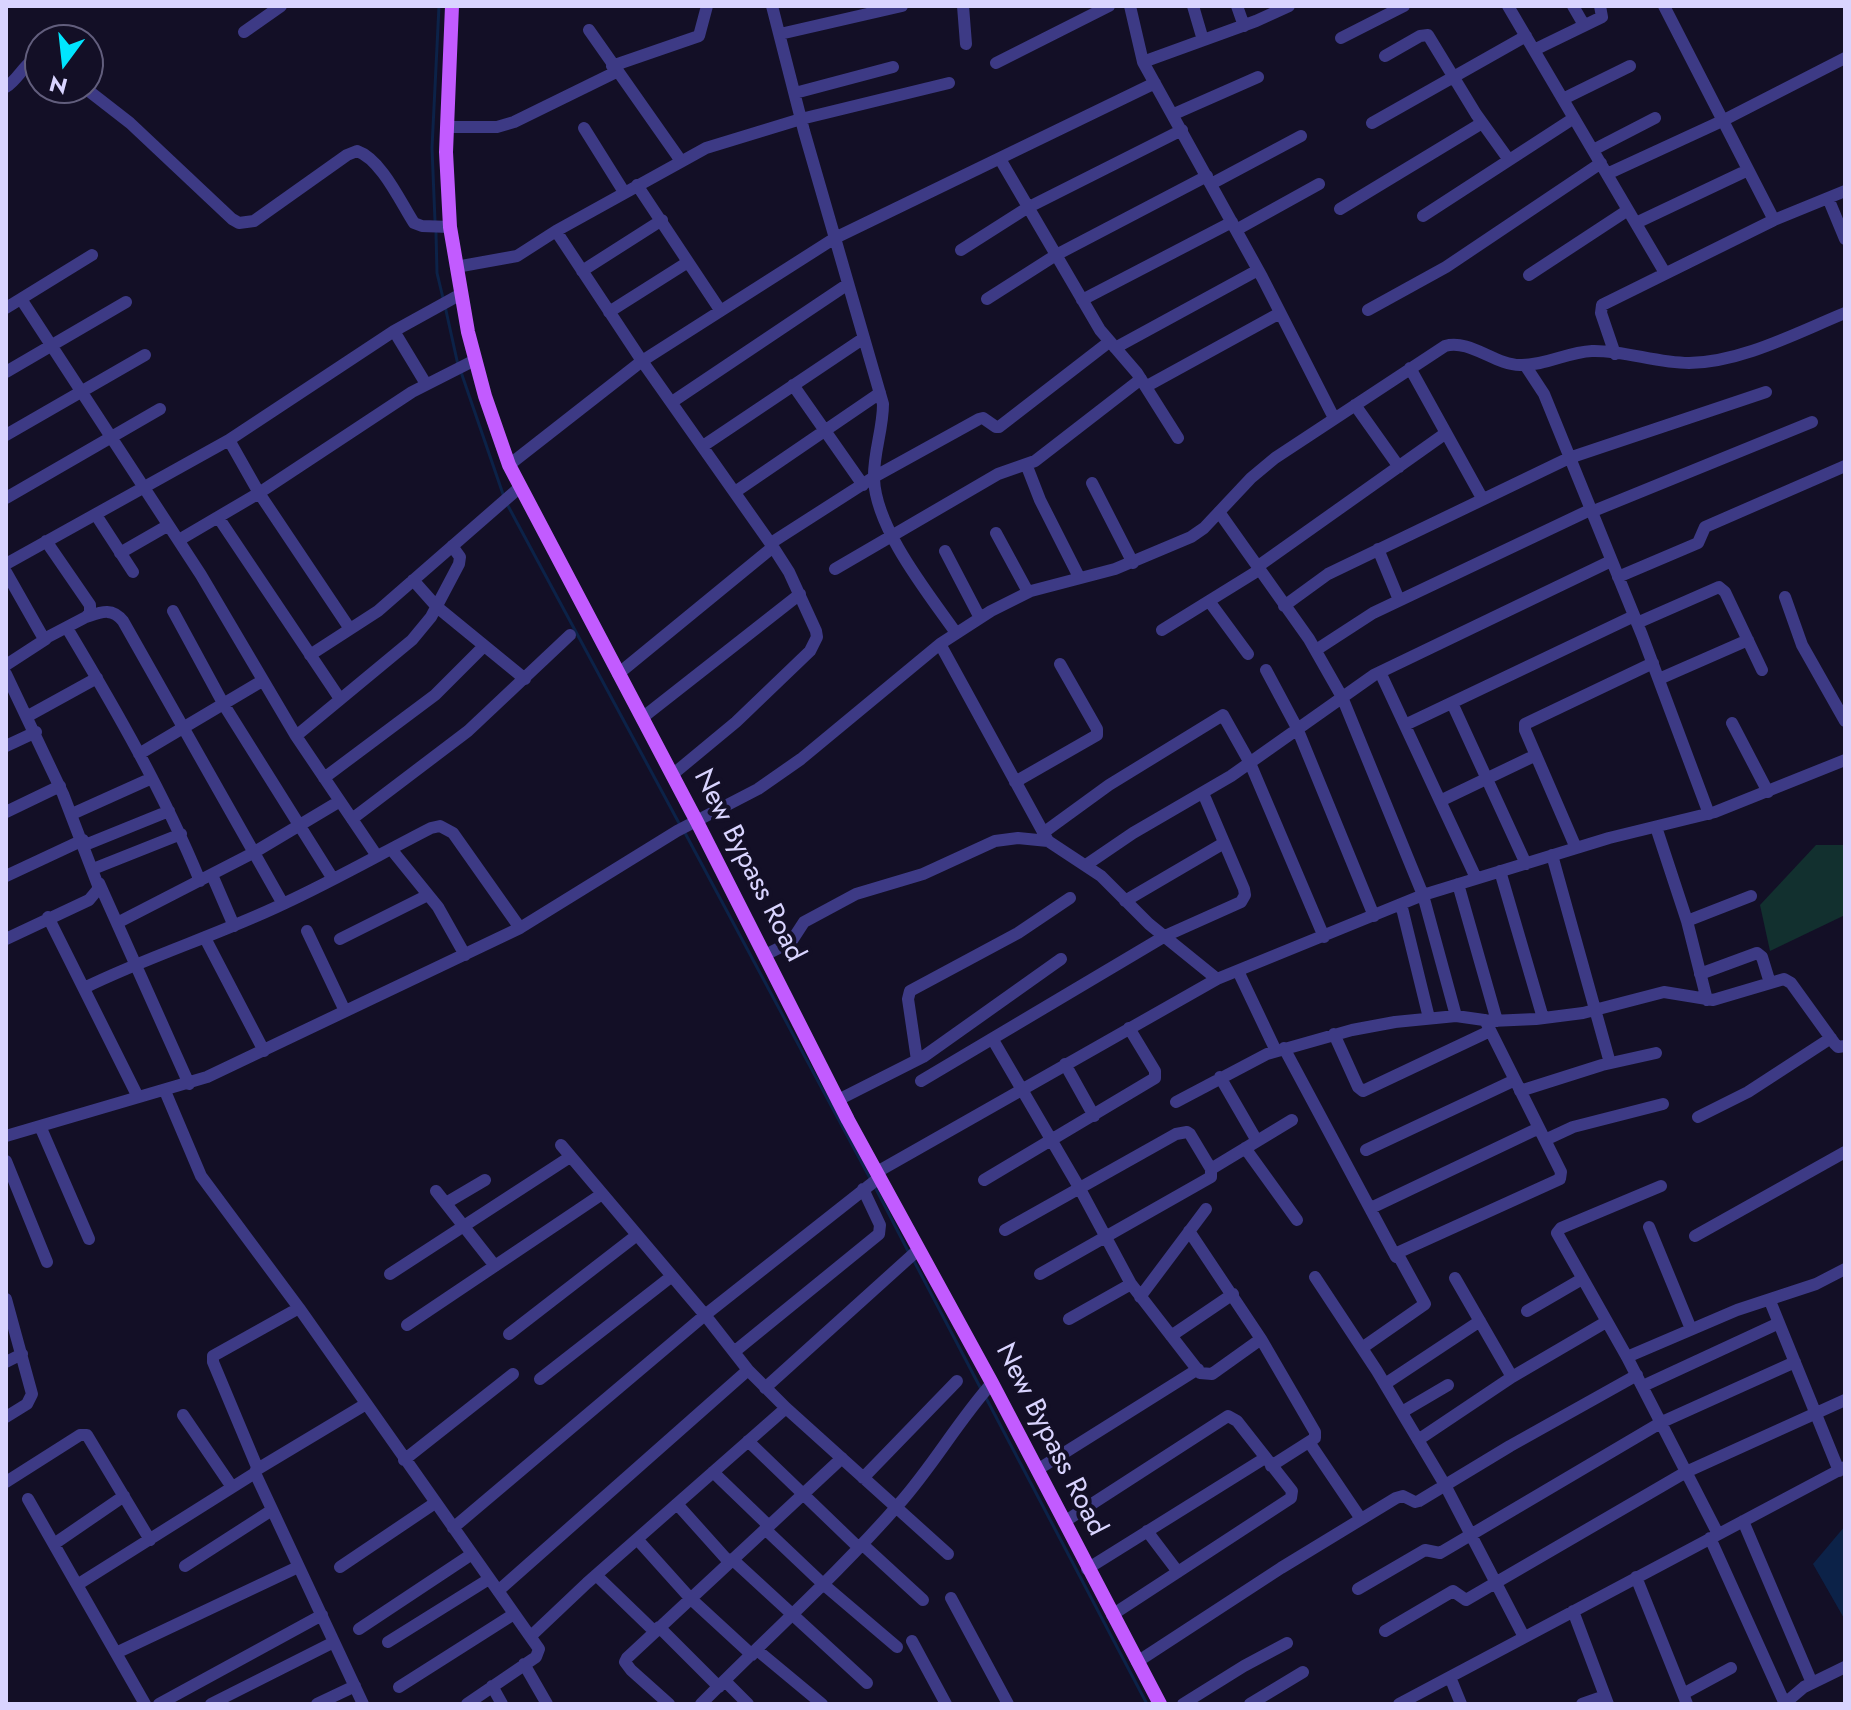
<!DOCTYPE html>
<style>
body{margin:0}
#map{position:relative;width:1851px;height:1710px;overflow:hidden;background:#130f26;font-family:Jost,sans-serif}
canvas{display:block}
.frame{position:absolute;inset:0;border:8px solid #d9d4ff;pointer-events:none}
.north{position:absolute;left:24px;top:24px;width:80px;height:80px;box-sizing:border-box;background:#130f26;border:2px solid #625e7d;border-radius:50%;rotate:195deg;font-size:22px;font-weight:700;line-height:32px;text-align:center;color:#d9d4ff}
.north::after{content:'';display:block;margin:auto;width:28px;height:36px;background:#00e5ff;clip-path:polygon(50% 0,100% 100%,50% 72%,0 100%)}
</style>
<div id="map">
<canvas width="1851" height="1710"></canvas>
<div class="frame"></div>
<div class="north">N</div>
</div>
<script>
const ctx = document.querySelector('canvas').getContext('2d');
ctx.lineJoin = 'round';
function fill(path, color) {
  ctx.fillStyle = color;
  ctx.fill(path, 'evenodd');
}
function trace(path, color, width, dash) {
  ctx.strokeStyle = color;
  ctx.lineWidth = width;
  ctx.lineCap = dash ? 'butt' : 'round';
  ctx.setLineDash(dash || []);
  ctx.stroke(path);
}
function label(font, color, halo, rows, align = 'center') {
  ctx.font = font + ' Jost,sans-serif';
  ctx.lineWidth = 8;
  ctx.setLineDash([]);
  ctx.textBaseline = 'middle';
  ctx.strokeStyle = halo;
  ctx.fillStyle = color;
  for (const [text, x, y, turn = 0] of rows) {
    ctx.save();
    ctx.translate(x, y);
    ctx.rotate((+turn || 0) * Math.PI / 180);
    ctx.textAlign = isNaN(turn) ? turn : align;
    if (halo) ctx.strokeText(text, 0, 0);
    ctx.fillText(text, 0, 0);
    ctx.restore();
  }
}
const green = new Path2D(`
 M1816,845H1845V915L1770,951L1760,905Z`);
const water = new Path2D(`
 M1845,1526V1620L1813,1564Z`);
const stream = new Path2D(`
 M435,221L432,148L439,6
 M436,233L437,273L443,298
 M445,306L458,365
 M461,372L504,497
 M507,504L680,825
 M684,831L871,1180
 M875,1187L908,1251
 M914,1261L981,1389
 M985,1396L1147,1704`);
const minor = new Path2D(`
 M772,6L804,131L883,404C883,430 873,454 874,479C876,529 928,593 956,633
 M963,6L966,44
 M1130,6L1143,62L1262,277L1334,418
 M1193,6L1203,40
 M1237,6L1244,26
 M1508,6L1665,273
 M1573,6L1584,25
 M1664,6L1774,220
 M589,30L681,161
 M244,32L281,6
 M780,34L902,6
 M1341,38L1404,6
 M1534,50L1602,17L1600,6
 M1385,56L1420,36L1428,35L1476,114L1509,160
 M1143,62L1256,21L1289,6
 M996,63L1109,6
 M612,66L699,36L707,6
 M6,87C19,79 25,61 40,57
 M85,88L130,123L232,219L239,223L254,221L347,155L357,151C381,159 401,203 414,223L422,226L450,227
 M795,93L893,67
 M1563,99L1630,66
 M1174,114L1258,77
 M1372,123L1526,36
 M447,127H497L514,122L616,72
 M584,128L624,192
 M1593,150L1655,118
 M1000,159L1100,330L1137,373L1178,438
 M1607,174L1722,121L1845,58
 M1211,184L1301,136
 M637,185L720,310
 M1828,198L1845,239
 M1340,209L1482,123
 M1423,216L1574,118
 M1636,223L1748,170
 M1236,230L1319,184
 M556,231L642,361L773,547L789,572L816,631L817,637L810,651L736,722L672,775
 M961,250L1027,208L1182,130
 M456,267L517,256L556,231L706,148L801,119L949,83
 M582,271L662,220
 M1529,275L1628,210
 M21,299L201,575L296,736L377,856
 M987,299L1056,255L1207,176
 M1082,300L1232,222
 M6,308L92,255
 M1368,310L1446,267L1601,163
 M609,312L688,262
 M394,331L426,384
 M1115,348L1258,270
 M1615,354L1601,313L1602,305L1774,220L1845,191
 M1525,365L1544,394L1642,635L1709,814
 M1410,368L1482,498
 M6,372L126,302
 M793,385L863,485
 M1147,386L1280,313
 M672,402L848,284
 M1355,405L1399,467
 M6,435L145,355
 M229,440L259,493L350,629
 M703,446L864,338
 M1026,464L1040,500L1079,577
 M509,465L642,361L835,238L1155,83
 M1092,483L1133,563
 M735,492L880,393
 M6,498L160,409
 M1219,512L1309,639L1342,697L1423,895L1456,1016
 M1591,512L1812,422
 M96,515L133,572
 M218,517L340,699
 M996,533L1028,592
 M179,540L259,493L412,392L475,360
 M771,543L874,477L979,419L983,418L996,427H999L1109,342
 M1378,549L1399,600
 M945,551L980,618
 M120,553L167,526
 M6,564L229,440L394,331L461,294
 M1257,567L1446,433
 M835,569L998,474L1035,461L1141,379
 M6,572L44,639L86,617L90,613V605L46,541
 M1618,577L1698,543L1705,527L1845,466
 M413,580L437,607L525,679
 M1785,597L1802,645L1845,721
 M1209,601L1248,654
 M1284,606L1328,574L1569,458L1766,392
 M173,611L224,705L333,879
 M86,617C101,612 112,607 123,621L283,904
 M1637,623L1719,587L1725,592L1762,670
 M67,628C116,710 164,793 200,881
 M1162,630L1259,570
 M940,644L1048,841L1101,876L1149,924L1217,979
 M1316,650L1373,613L1590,510
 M310,655L378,611L519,488
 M6,665L46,639
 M1266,670L1297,728L1374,916
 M1380,672L1476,878
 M6,674L63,794L99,888L89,900L6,939
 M618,674L773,547
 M1659,679L1748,640
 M1452,703L1526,864
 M28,716L97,678
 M642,718L800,594
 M1732,723L1768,792
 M1405,725L1634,616
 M296,736L412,640L431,617L459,564L460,557L452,546
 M6,746L36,732
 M139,754L262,681
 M324,778L435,695L484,646
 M1015,782L1097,735V729L1060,664
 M1440,801L1536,755
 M6,812L60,786
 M72,814L152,778
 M352,819L468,731L570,635
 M1656,827L1687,921L1707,1000
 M1043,833L1109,785L1223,715L1250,763L1324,937
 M85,845L169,811
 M1576,848L1525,730V724L1653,663
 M391,849L438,907L465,955
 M1552,855L1610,1063
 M1086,865L1133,833L1231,776L1374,675L1611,561
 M93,869L181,834
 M1500,871L1543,1018
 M212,875L234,926
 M6,876L83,840
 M99,883L189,1084
 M1458,884L1497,1021
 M1125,901L1224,843
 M1401,904L1429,1018
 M48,917L138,1097
 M1687,921L1751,896
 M117,923L253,853L340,801
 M307,931L345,1011
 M205,938L264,1051
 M340,939L428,895
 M765,955L791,942L804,922L856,894L923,874L995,841L1018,838L1048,841
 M1238,971L1276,1051
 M1700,974L1757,953L1762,957L1770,983
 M84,988C149,956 218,935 283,904C333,881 382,853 431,828L440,826L453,833L520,928
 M1334,1034L1358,1087L1363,1091L1490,1031
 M993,1040L1080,1189L1131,1284L1200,1373L1212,1374L1261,1339
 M1284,1048L1396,1257
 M917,1060L908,999L910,991L1018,933L1070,898
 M1065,1064L1094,1116
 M1220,1077L1257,1141
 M921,1081L1165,936L1241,902L1245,895L1244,889L1203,793
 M165,1091L201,1176L299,1308L539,1649L536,1657L467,1704
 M1520,1091L1602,1065L1656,1053
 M838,1100L923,1057L1061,959
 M1176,1102L1267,1054L1352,1030L1395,1022L1456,1016L1491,1021L1536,1019L1583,1013L1664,992L1713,1000L1784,979L1791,983L1835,1044L1838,1047L1845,1046
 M1698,1117L1748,1092L1831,1038
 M40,1126L89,1239
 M6,1136L207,1077L520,928L677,831L758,789L801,759L940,644L991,611L1031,591L1115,569L1191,537L1204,528L1251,478L1275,458L1445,346C1470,339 1495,365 1520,365C1545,366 1567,352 1592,351C1624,350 1656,363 1689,363C1742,362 1796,333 1845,313
 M1545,1140L1573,1127L1663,1104
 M561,1145L705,1315L748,1370L786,1408L948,1554
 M1245,1148L1297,1220
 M1366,1150L1515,1080
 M6,1161L47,1262
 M1211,1169L1292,1120
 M877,1172L1217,979L1423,895L1609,838L1715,812L1845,760
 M984,1180L1155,1078V1071L1129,1028
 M1661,1186L1561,1228L1557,1233L1627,1357L1718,1534
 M436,1191L495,1266
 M446,1203L485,1180
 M1371,1208L1539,1128
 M1649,1227L1691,1329
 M1005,1230L1176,1134L1187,1132L1190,1134L1211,1169V1177L1040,1274
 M1189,1231L1261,1339L1315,1432V1438L1271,1466
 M1695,1236L1845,1152
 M390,1274L570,1157
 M1315,1277L1377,1371L1445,1485L1524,1637
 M1455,1278L1512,1377
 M1140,1297L1206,1209
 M6,1299L32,1394L27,1404L6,1417
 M1770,1301L1839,1471
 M1527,1311L1582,1279
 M1069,1319L1131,1284
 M407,1325L602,1194
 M509,1334L637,1235
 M1171,1336L1233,1294
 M1362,1348L1425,1304L1397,1253L1560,1179L1561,1172L1485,1020
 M734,1352L879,1234L880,1225L863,1189
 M1627,1357L1737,1310L1816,1284L1845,1269
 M6,1362L22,1354
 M540,1379L672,1276
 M1385,1384L1480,1321
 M1643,1386L1779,1323
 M765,1388L919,1249
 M1402,1412L1448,1385
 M183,1415L232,1487
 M1418,1440L1512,1377L1606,1322
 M748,1441L859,1548
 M1309,1442L1361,1519
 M404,1460L513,1374
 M256,1470L366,1404
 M1037,1470L1198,1369
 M713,1472L769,1526
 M255,1473L363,1704
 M863,1478L957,1381
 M6,1482L80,1435H87L150,1540
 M28,1499L145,1704
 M677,1504L729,1562
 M1743,1521L1812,1683
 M1064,1522L1228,1416L1237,1421L1292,1491L1291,1498L1112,1615
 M453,1528L705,1315L880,1177
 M765,1529L823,1584L897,1647
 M1147,1531L1178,1572
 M1710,1538L1785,1704
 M637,1539L690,1598L752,1655
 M54,1544L124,1496
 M862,1544L923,1600
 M732,1559L867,1683
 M185,1566L272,1510
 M340,1567L435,1503
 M1087,1569L1265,1458
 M596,1575L654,1631
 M1636,1577L1687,1704
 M77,1585L255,1473L257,1467L213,1362V1356L299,1308
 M1358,1589L1425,1550L1440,1553L1662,1422L1795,1362
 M498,1591L748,1370
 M951,1598L1008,1704
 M1573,1611L1608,1704
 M659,1627L719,1687
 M359,1629L472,1554
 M1385,1631L1453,1591L1466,1600L1686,1472L1845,1400
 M531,1636L587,1583L786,1408
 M912,1641L946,1704
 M388,1642L489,1579
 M757,1650L822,1704
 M116,1653L298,1567
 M1137,1662L1281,1568L1396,1498L1403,1496L1415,1502L1419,1501L1510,1446L1637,1375
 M524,1664L547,1704
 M1450,1677L1461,1704
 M725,1681L748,1704
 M492,1686L502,1704
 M399,1687L514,1614
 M1683,1694L1731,1668
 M159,1704L322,1615
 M211,1704L334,1642
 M317,1704L355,1686
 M669,1704L631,1670L625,1662L627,1658L842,1458
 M701,1704C767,1637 837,1575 899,1504C933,1466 958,1421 992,1383
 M1183,1704L1244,1666L1287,1643
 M1250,1704L1303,1672
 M1399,1704L1845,1467
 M1582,1704L1605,1696
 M1784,1704L1804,1687L1845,1667`);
const major = new Path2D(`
 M452,6L446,152L450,227L468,332L485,396L509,465L696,820L848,1120L992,1383L1160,1704`);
const streetNames = [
 ["New Bypass Road",748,866,63],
 ["New Bypass Road",1050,1440,63]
];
fill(green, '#12302f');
fill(water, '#0c2248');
trace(stream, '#0c2248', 3);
trace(minor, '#3d3a85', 12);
trace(major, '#c25bff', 14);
label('28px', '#d9d4ff', '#130f26', streetNames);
</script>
